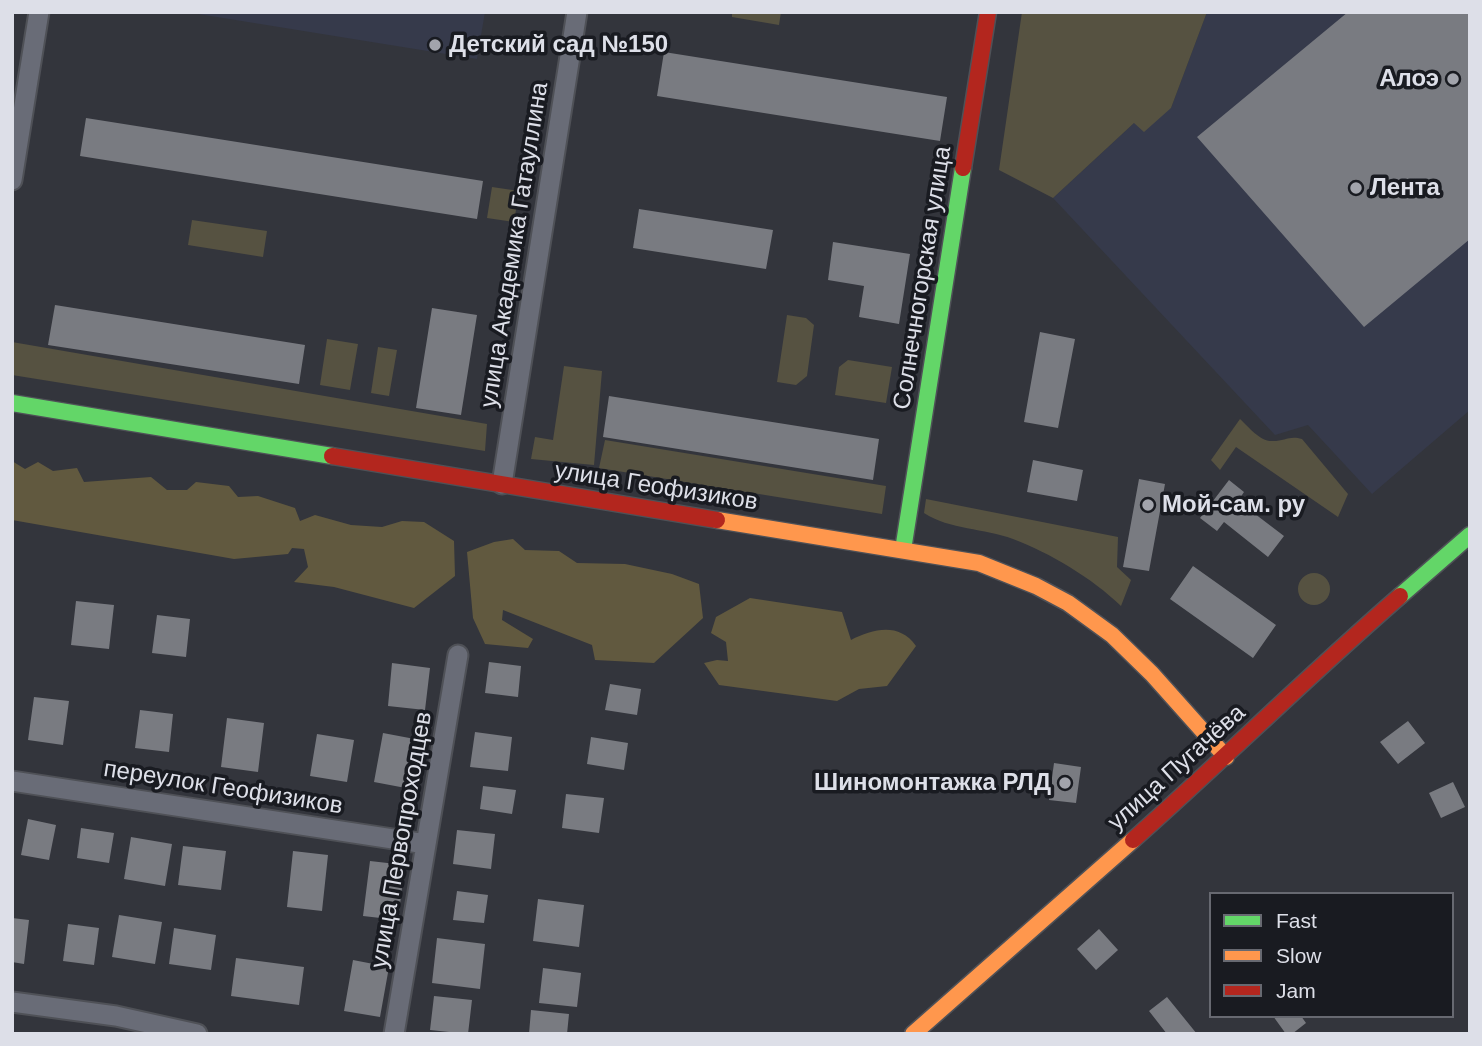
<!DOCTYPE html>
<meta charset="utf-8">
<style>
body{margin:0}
#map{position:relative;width:1482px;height:1046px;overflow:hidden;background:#33353c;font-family:Helvetica,sans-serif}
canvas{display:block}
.frame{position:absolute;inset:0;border:14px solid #dddfe8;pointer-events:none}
.legend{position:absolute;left:1209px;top:892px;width:245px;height:126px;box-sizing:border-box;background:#191b21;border:2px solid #676971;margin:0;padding:9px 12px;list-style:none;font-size:21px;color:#dddfe8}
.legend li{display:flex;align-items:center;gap:14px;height:35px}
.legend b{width:35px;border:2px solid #676971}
</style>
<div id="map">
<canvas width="1482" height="1046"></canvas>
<div class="frame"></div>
<ul class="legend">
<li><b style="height:9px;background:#63d668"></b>Fast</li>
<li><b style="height:9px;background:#ff974d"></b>Slow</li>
<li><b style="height:9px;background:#b3261e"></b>Jam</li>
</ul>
</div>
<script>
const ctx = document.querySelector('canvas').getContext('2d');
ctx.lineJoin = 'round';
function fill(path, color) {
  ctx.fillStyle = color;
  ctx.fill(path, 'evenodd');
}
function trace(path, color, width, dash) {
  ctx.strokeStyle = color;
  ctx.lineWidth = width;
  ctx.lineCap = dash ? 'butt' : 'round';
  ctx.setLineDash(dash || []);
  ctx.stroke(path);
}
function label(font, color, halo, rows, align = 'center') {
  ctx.font = font + ' Helvetica,sans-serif';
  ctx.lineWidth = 7;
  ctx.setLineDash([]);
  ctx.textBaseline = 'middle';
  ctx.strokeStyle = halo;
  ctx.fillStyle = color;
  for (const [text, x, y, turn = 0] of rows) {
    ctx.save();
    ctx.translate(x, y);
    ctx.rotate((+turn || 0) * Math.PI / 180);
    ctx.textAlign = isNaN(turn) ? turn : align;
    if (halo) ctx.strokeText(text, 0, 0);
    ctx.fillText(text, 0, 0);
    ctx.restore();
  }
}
const built = new Path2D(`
 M186,12H485L477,59Z
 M1207,12H1470V410L1372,494L1308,425L1275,435L1053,198L1134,123L1171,108Z`);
const green = new Path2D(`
 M732,12H781L779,25L732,17Z
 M1022,12H1207L1171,108L1144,132L1134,123L1053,198L999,170Z
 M492,187L519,191L514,222L487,218Z
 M192,220L267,231L263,257L188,245Z
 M787,315L806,318L814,325L807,376L796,385L777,382Z
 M327,339L358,344L350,390L320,385Z
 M12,342L487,424L485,451L12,375Z
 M378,347L397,350L389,396L371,393Z
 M848,360L892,367L886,403L835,395L839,367Z
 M564,366L602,371L594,465L531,459L535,437L553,440Z
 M1240,419C1249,427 1260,442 1273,441C1285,441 1290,435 1302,439L1348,494L1338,517L1236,447L1220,470L1211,460Z
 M605,440L886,486L882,514L599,468Z
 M926,499L1118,537L1117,567L1131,580L1121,606C1092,578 1050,553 1013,539C984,528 950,530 924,513Z
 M1298 589a16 16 0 1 1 32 0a16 16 0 1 1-32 0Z`);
const forest = new Path2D(`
 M12,461L25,469L38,462L53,471L77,468L84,482L151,477L167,490H187L196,482L229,486L238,497L258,496L295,508L300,521L315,515L351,525L382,527L402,521L424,522L454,541L455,576L414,608L334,587L294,582L308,567L304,549L292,548L288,554L234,559L12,520Z
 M513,539L525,550L559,551L577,563L625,564L672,574L699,584L703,618L654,663L595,660L592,645L503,610L502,620L533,639L528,648L485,644L473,618L467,552L494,542Z
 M750,598L842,612L851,640C873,629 899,622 916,646L887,686L859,689L837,701L719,685L704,663L717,660L728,661L726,642L711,633L716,617Z`);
const building = new Path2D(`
 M1348,12H1470V239L1364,327L1197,137Z
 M664,52L947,97L940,141L657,96Z
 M86,118L483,181L477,219L80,156Z
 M639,209L773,230L766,269L633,248Z
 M833,242L910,254L899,324L859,317L864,286L828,280Z
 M55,305L305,345L299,384L48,345Z
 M432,308L477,315L461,415L416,408Z
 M1040,332L1075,339L1058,428L1024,422Z
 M609,396L879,439L873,480L603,437Z
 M1033,460L1083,470L1077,501L1027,492Z
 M1139,479L1165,484L1149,571L1123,567Z
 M1229,480L1244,492L1238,501L1284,536L1268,557L1224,522L1217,531L1200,518Z
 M1193,566L1276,625L1253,658L1170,599Z
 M76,601L114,605L109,649L71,645Z
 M157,615L190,619L186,657L152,653Z
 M489,662L521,666L518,697L485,693Z
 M392,663L430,668L425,710L388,706Z
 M610,684L641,689L637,715L605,710Z
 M34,697L69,701L63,745L28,740Z
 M140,710L173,714L169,752L135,748Z
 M227,718L264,723L258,772L221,767Z
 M1408,721L1425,743L1398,764L1380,742Z
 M475,732L512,737L508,771L470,767Z
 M383,733L420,740L411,789L374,782Z
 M317,734L354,740L347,782L310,776Z
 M591,737L628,743L624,770L587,764Z
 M1054,763L1081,767L1076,803L1049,800Z
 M1453,782L1465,807L1441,818L1429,793Z
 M483,786L516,790L512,814L480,809Z
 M566,794L604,798L599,833L562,828Z
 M28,819L56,825L49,860L21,855Z
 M81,828L114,833L109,863L77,858Z
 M457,830L495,834L491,869L453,864Z
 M131,837L172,844L165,886L124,879Z
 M183,846L226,851L221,890L178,885Z
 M293,851L328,855L322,911L287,907Z
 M370,861L405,865L398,920L363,916Z
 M457,891L488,895L484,923L453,920Z
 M538,899L584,905L579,947L533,941Z
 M119,915L162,922L155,964L112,957Z
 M12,918L29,920L24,964L12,962Z
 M68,924L99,928L94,965L63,961Z
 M174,928L216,935L211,970L169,964Z
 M1099,929L1118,950L1096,970L1077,949Z
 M437,938L485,944L480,989L432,983Z
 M236,958L304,967L299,1005L231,996Z
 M353,960L389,967L380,1017L344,1011Z
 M543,968L581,973L577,1007L539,1003Z
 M434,996L472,1000L468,1034L430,1030Z
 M1167,997L1197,1034H1167L1149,1011Z
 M531,1010L569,1014L567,1034H529Z
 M1273,1016H1301L1306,1023L1292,1034H1286Z`);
const street = new Path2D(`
 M12,180L39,12
 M502,484L577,12
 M12,781L426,844
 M12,1002L116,1016L197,1034
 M394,1034L458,655`);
const fast = new Path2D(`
 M12,403L332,456
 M903,550L963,168
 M1400,596L1470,535`);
const slow = new Path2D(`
 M717,520L979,563L1036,586L1068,603L1112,635L1152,674L1226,757
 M913,1034L1133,840`);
const jam = new Path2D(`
 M963,168L988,12
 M332,456L717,520
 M1133,840C1223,760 1309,675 1400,596`);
const markers = [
 [435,45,7,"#a2a4ac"],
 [1453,79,7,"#a2a4ac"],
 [1356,188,7,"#a2a4ac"],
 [1148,505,7,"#a2a4ac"],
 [1065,783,7,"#a2a4ac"]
];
const poiNames = [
 ["Детский сад №150",449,45],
 ["Алоэ",1439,79,"right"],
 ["Лента",1370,188],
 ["Мой-сам. ру",1162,505],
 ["Шиномонтажка РЛД",1051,783,"right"]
];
const streetNames = [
 ["улица Академика Гатауллина",515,245,-81],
 ["Солнечногорская улица",923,278,-81],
 ["улица Геофизиков",656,487,9],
 ["улица Пугачёва",1177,768,-42],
 ["переулок Геофизиков",223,788,9],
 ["улица Первопроходцев",402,840,-80]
];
fill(built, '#363a4b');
fill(green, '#565241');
fill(forest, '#61593f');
fill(building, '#797b81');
trace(street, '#4f5157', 23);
trace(fast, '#4f5157', 19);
trace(slow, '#4f5157', 19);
trace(jam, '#4f5157', 19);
trace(street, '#696c77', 19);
trace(fast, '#63d668', 16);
trace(slow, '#ff974d', 16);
trace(jam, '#b3261e', 16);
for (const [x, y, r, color] of markers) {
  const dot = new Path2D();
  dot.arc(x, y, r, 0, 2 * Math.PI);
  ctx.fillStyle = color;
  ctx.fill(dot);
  trace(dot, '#191b21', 2.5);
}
label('bold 24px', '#dddfe8', '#191b21', poiNames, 'left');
label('24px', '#dddfe8', '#191b21', streetNames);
</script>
